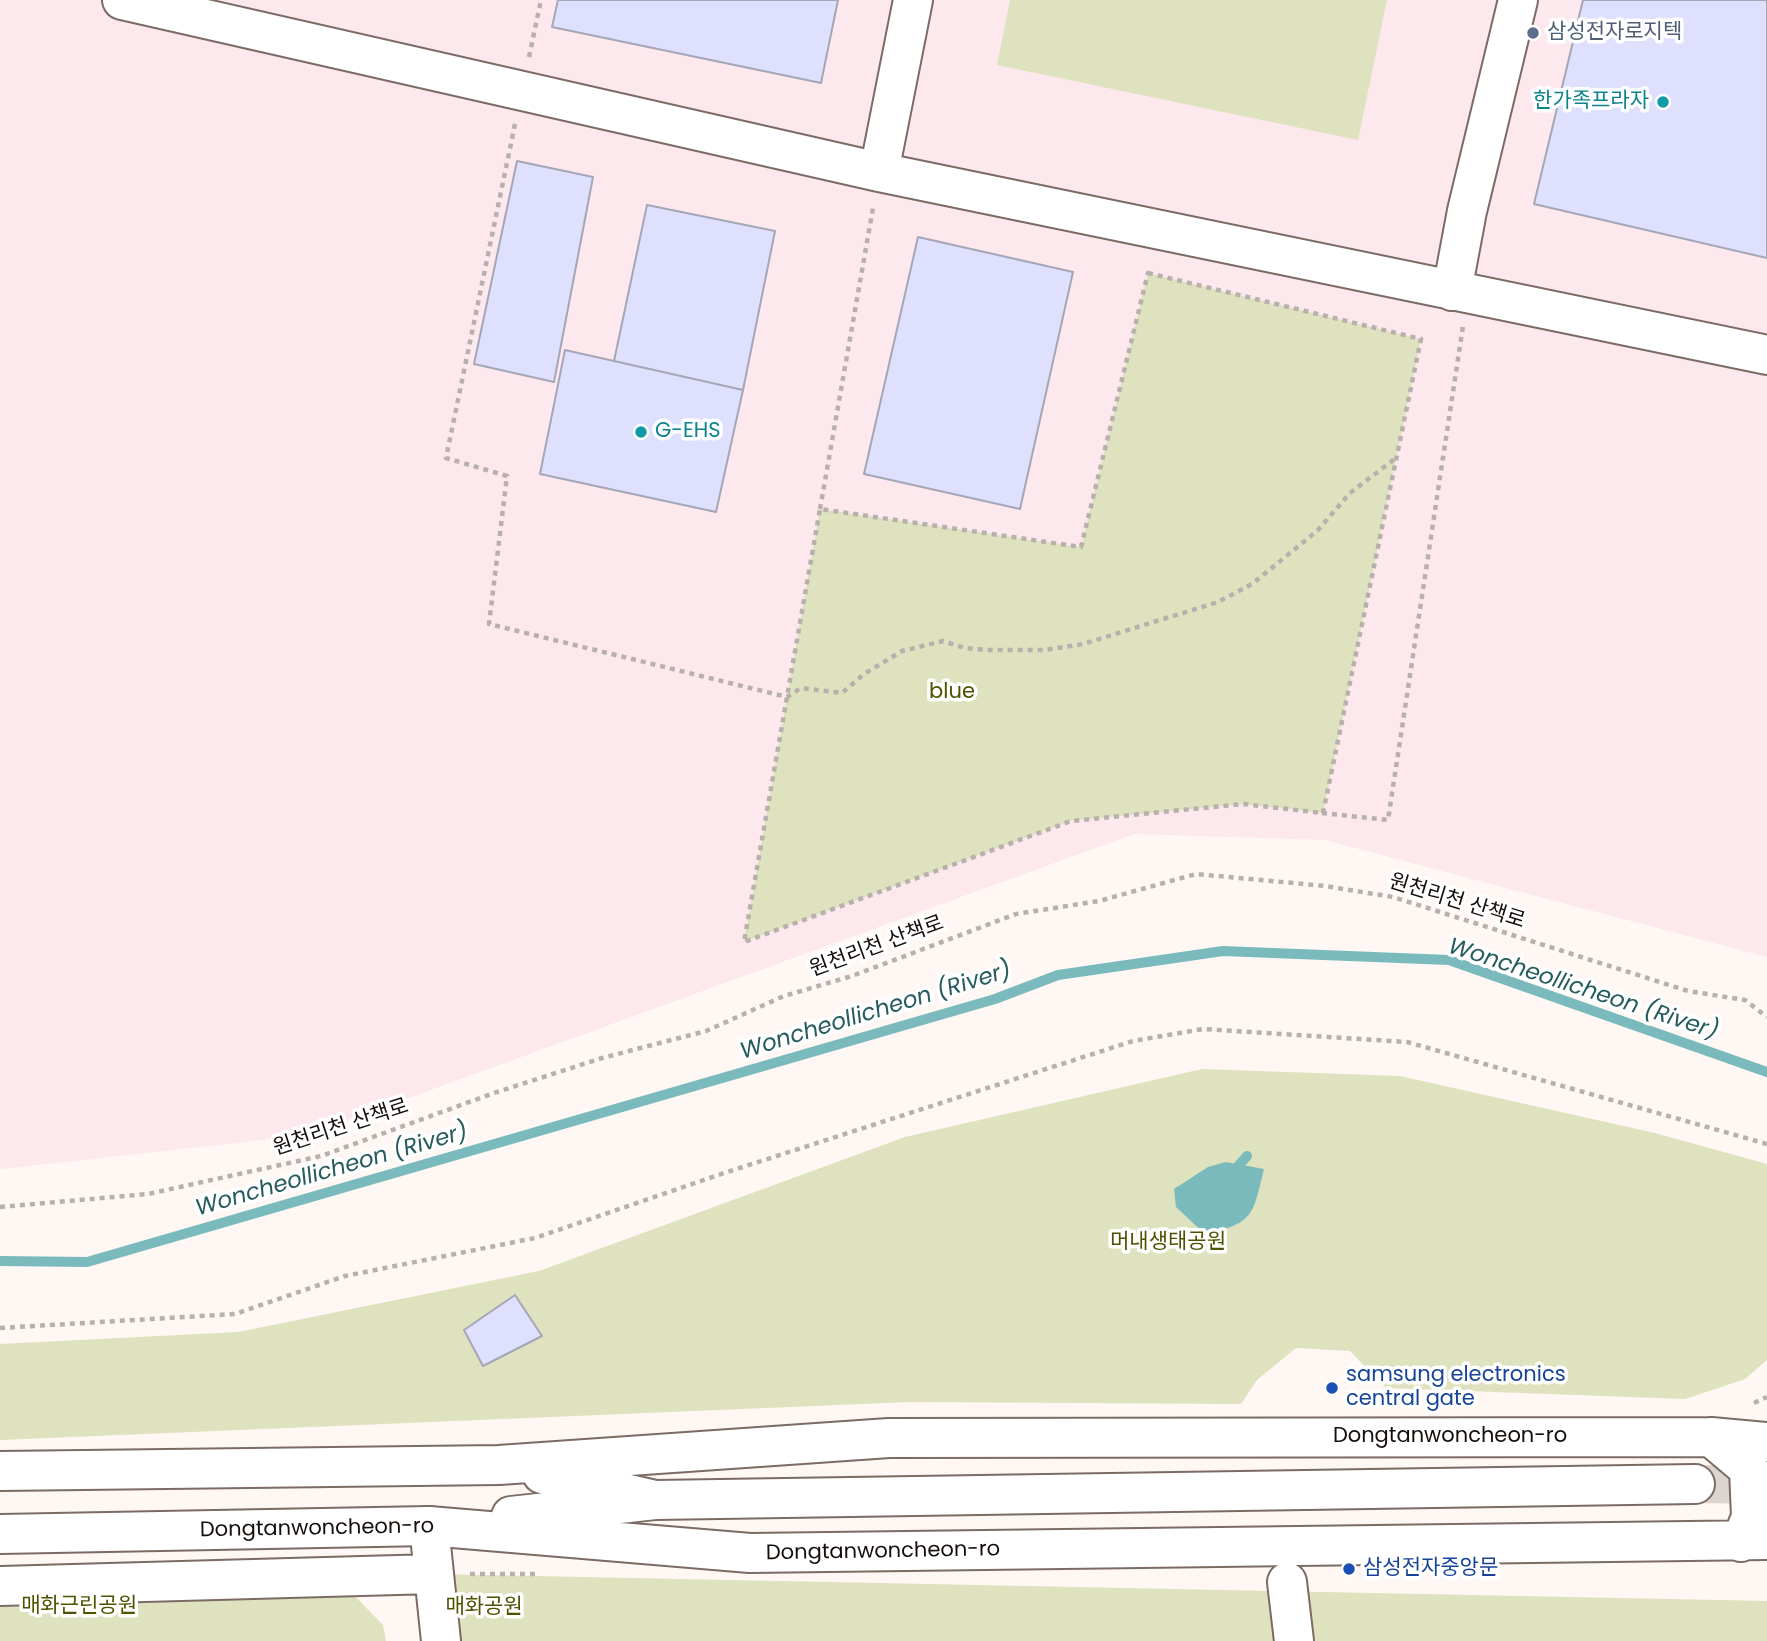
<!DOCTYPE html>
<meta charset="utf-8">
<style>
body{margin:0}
canvas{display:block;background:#fef7f3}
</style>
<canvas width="1767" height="1641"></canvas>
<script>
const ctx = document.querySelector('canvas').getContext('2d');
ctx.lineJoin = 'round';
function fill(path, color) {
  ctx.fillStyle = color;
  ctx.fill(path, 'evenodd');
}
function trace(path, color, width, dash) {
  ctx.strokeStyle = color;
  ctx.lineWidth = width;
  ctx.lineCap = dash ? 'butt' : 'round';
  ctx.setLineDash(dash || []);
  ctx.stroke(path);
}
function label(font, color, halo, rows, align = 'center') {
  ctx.font = font + ' Poppins,"Noto Sans KR",sans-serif';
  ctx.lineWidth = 7;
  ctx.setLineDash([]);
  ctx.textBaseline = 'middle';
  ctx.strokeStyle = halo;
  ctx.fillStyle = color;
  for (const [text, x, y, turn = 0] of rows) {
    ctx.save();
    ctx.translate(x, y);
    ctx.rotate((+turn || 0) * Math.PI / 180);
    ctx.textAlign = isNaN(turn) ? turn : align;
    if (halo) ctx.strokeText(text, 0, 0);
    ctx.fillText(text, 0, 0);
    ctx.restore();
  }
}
const industrial = new Path2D(`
 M0,0H1767V957L1325,840L1134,834L307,1135L0,1169Z`);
const green = new Path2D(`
 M1010,0H1387L1358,140L997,65Z
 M1148,273L1421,339L1323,813L1243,804L1071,821L744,942L820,509L1081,547Z
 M1202,1069L1400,1076L1655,1133L1767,1164V1360L1745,1379L1685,1399L1386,1388L1350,1351L1296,1348L1257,1380L1241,1404L911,1402L0,1440V1344L238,1332L539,1271L905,1137Z
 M434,1574L1767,1601V1641H449Z
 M0,1577L347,1588L383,1625L386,1641H0Z`);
const water = new Path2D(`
 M1226,1162L1264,1169C1252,1217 1255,1221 1206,1235L1176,1207L1174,1189L1208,1167Z`);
const stream = new Path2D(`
 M1232,1173L1247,1156
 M0,1261L87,1262L995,999L1058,975L1223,951L1449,960L1767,1072`);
const building = new Path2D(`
 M558,0H838L821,83L552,27Z
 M1583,0H1767V258L1534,204Z
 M517,161L593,177L554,382L474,364Z
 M647,205L775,231L743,390L614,361Z
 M918,237L1073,272L1020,509L864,474Z
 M565,350L743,390L716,512L540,474Z
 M515,1295L542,1336L483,1366L464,1330Z`);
const majorTunnel = new Path2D(`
 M1695,1484L1767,1485`);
const path = new Path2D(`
 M529,57L541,0
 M515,124L446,458L507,476L489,624L787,697L801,688L842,693L864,674L902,651L943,641L965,648L987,650H1045L1083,644L1218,602L1252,584L1273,567L1318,530L1350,493L1396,458
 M1148,273L1421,339L1323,813L1243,804L1071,821L744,942L820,509L1081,547Z
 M820,509L873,208
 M1322,813L1388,820L1463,326
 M0,1207L148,1194L321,1156L494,1093L602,1058L706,1031L784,996L852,976L1016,914L1099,901L1196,874L1325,886L1393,897L1688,991L1745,1000L1767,1017
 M0,1328L235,1314L345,1276L535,1238L724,1173L1133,1041L1203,1029L1407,1042L1767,1144
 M1754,1403L1767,1397
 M470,1574H535`);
const minor = new Path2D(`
 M122,0L879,172L1767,355
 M879,172L913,0
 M1452,291L1467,211L1518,0
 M429,1526L441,1641
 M1287,1582L1294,1641
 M0,1586L434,1574`);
const major = new Path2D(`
 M1711,1437L1749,1469L1751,1517L1741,1542
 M0,1471L499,1465L889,1438L1711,1437L1767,1442
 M655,1500L1695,1484
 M511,1516L655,1500L542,1474
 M0,1534L429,1526L750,1553L1767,1540`);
const markers = [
 [1533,33,7,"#5c6f8a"],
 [1663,102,7,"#0f9aa8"],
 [641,432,7,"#0f9aa8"],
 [1332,1388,7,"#1a4fb4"],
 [1349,1569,7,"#1a4fb4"]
];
const serviceNames = [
 ["삼성전자로지텍",1547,33]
];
const cultureNames = [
 ["한가족프라자",1649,102],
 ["G-EHS",655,432,"left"]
];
const parkNames = [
 ["blue",952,693],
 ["머내생태공원",1168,1243],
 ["매화근린공원",79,1607],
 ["매화공원",484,1608]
];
const streetNames = [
 ["원천리천 산책로",1457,902,17],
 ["원천리천 산책로",877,947,-20],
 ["원천리천 산책로",341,1128,-18],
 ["Dongtanwoncheon-ro",1450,1437],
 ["Dongtanwoncheon-ro",317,1529,-1],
 ["Dongtanwoncheon-ro",883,1552,-1]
];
const transitNames = [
 ["samsung electronics",1346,1376],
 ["central gate",1346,1400],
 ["삼성전자중앙문",1363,1569]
];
const waterNames = [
 ["Woncheollicheon (River)",1583,990,18],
 ["Woncheollicheon (River)",876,1012,-17],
 ["Woncheollicheon (River)",332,1171,-16]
];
fill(industrial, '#fde8ee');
fill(green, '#dee2be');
fill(water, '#7bbabc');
trace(stream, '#7bbabc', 10);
fill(building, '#dee0fd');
trace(building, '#a5a6b6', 2);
trace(majorTunnel, '#dbd4d0', 38, [38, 19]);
trace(minor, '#7b6b64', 42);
trace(major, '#7b6b64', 42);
trace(path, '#b7b0ac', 4.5, [5, 5]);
trace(minor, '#fff', 38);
trace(major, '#fff', 38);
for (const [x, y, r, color] of markers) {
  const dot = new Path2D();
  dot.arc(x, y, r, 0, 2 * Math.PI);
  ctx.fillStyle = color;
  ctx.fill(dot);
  trace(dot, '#fff', 2.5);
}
label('21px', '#4e5e75', '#fff', serviceNames, 'left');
label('21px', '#0d838f', '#fff', cultureNames, 'right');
label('21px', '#4e5301', '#fff', parkNames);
label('21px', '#150f0c', '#fff', streetNames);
label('21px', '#164399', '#fff', transitNames, 'left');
label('italic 23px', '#265c5d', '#fff', waterNames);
</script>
